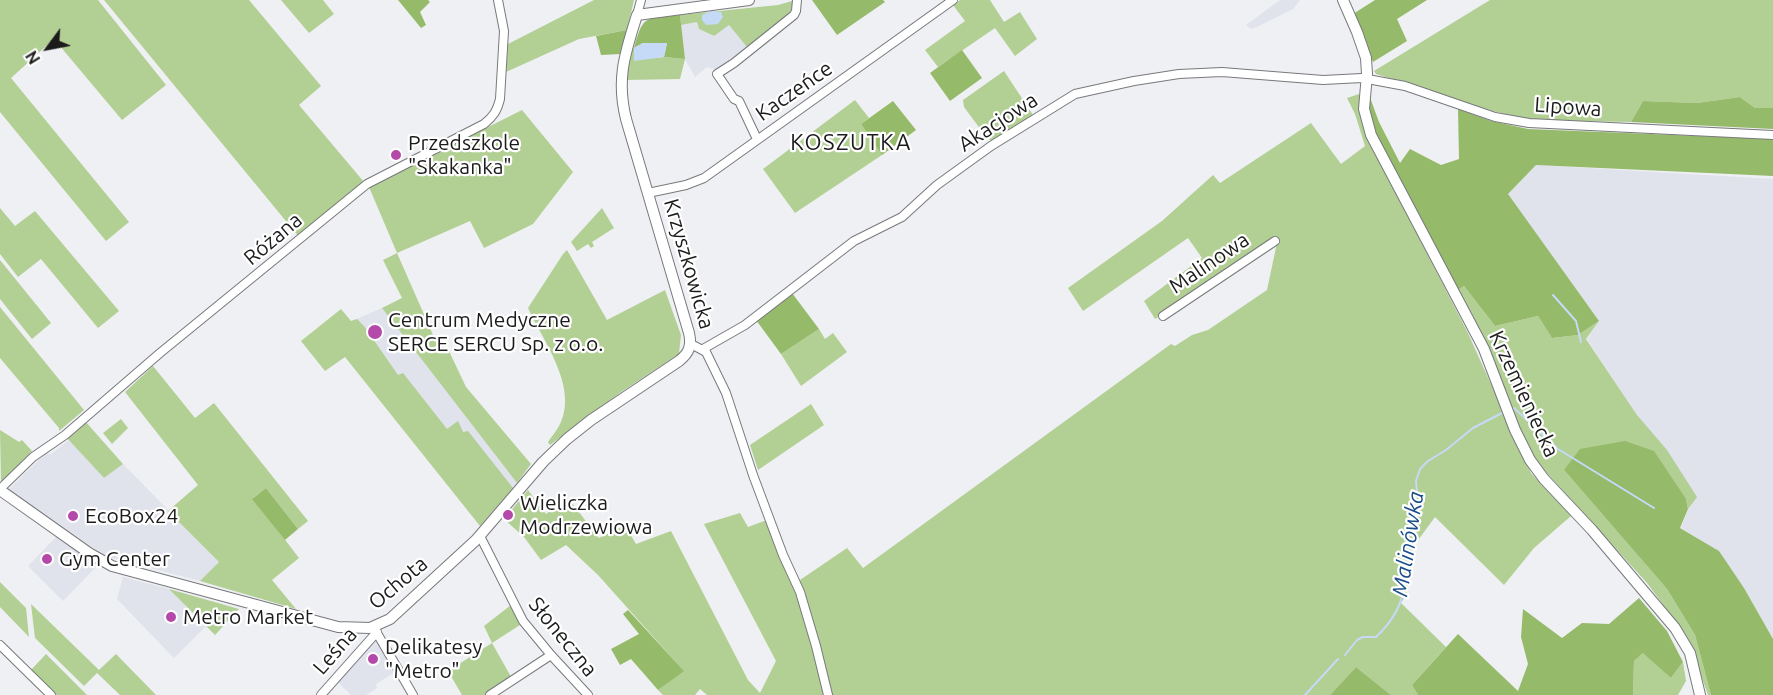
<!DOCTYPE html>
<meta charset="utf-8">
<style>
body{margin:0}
#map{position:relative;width:1773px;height:695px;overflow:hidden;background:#eff0f3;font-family:Ubuntu,sans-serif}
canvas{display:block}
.north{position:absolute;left:18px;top:18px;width:60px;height:60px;-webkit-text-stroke:4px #fff;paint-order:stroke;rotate:238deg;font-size:16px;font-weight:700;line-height:24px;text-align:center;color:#1b1b1c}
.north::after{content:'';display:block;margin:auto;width:21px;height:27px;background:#1b1b1c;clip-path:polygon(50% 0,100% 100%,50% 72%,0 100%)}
</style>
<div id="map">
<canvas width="1773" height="695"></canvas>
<div class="north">N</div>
</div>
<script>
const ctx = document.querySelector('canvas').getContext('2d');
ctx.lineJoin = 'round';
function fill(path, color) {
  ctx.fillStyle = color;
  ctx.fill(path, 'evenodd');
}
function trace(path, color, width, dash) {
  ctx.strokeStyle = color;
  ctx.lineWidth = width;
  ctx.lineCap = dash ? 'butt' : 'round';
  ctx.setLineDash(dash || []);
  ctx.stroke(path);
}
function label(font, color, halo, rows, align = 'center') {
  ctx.font = font + ' Ubuntu,sans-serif';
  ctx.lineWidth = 4.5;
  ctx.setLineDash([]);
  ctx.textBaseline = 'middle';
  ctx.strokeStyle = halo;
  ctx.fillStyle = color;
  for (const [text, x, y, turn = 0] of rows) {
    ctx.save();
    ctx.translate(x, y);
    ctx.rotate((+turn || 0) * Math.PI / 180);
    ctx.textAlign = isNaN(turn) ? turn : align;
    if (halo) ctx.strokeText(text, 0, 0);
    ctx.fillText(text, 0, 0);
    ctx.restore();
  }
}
const built = new Path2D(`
 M1280,0H1300L1293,9L1261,25L1251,29L1246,25Z
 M697,22L699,29L713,36L729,24L747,47L717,70L707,67L695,77L685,59L681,25Z
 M1536,165L1773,179V639L1744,588L1716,549L1681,528L1690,505L1637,415L1587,339L1599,321L1507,195Z
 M382,308L517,483L498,506L352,321Z
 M69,440L104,478L123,464L219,562L200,581L105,556L9,489L47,452L50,455Z
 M57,536L98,565L63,601L28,566Z
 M123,577L169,589L206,626L174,658L117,599Z
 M377,640L395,672L376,684L377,688L366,695H351L337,681L369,645Z`);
const green = new Path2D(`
 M0,0H98L166,85L122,120L54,39L11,78L129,222L106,241L0,112Z
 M104,0H249L321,86L299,105L364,182L299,237Z
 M281,0H323L334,14L309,33Z
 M594,0H634L627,30L579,39L506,72L508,44Z
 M960,0H990L1004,22L1020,12L1037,39L1015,56L995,28L938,67L925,50L965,21L953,5Z
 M1490,0H1773V108H1755L1740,97L1697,103L1643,101L1631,122L1532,120L1493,111L1376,74L1374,71Z
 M792,1L794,7L788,14L747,47L729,25L714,36L699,29L697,22L681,25L680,15L778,5Z
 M634,48L635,60L664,57L685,59L680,79L625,80L631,49Z
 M1004,71L1033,115L992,141L987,138L964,107L963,100Z
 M1359,94L1364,131L1467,331L1531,473L1571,516L1534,548L1504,585L1435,517L1413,547L1406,595L1401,603L1446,647L1412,685L1418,695H1391L1356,667L1330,695H831L800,580L847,548L863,568L1171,344L1175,346L1192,335L1208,330L1267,290L1278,238L1155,319L1144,301L1202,258L1188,238L1083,311L1068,288L1162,221L1213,175L1220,183L1311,123L1341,164L1365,146L1355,114L1347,98Z
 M855,100L869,118L861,124L882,155L795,213L763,169Z
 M522,110L573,172L533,224L484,248L470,221L397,253L437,344L448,349L466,387L531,464L517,483L382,308L402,298L383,260L397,253L369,187Z
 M0,208L15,226L35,211L119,311L98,328L41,259L18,277L0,254Z
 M602,208L614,228L592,242L594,246L591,248L588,244L577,251L571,242Z
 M567,250L607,320L665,290L681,335L679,354L621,392L550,445L548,442C552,436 558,429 561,422C577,385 543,341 528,308L563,254Z
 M0,260L51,323L32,339L0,299Z
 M1464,286L1495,326L1538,316L1552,338L1578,335L1599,321L1586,339L1637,415L1667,450L1697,497L1688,509L1686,499L1564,470L1667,589L1695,635L1711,695H1708L1688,638L1647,583L1535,460L1514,418L1508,396L1483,336L1458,290Z
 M0,307L84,410L59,431V428L0,358Z
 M341,309L351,321L357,319L364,326L398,375L403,373L447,429L458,421L463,432L468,431L513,488L480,526L345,357L325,371L301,341Z
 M819,329L825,339L833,333L847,352L801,386L781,354Z
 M153,366L195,418L214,403L308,521L298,529L266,488L253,498L299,558L272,580L296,609L200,581L219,562L168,511L198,485L125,392Z
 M811,404L824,425L758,470L750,445Z
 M121,419L128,428L112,444L103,433Z
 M85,421L123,464L104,478L66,437Z
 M0,430L19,442L22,440L32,451L1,482Z
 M528,490L546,514L568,498L599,538L625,525L636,544L671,531L748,680L760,693L776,661L704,524L740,513L748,527L767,520L798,593L826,695H707L700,689L695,695H663L658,690L683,670L598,575L566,545L541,560L524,537L504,519Z
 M0,582L26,608L29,637L0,607Z
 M169,589L239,609L215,635Z
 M31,604L99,670L116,654L156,695H120L97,673L84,686L35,638Z
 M511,605L520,625L492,643L514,682L489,695H462L448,671L492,643L484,626Z
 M1644,652L1671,678L1683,662L1686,681L1678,695H1633L1634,661Z
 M46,654L87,695H54L30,671Z`);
const forest = new Path2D(`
 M398,0H428L430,2L420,12L426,25L421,28Z
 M812,0H883L885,2L837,35Z
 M1375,0H1427L1397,19L1407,41L1373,62L1353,14Z
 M680,15L685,59L664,57L667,43H643L634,48C644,12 646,20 680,15Z
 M627,30L621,54L601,55L596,36Z
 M962,50L982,78L950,101L930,73Z
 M1368,92L1379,122L1400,163L1410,149L1441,165L1459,159L1458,109L1491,121L1528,129L1773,139V176L1536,165L1508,194L1599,321L1578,335L1552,338L1538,316L1495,326L1464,286L1458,290L1374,132L1369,112Z
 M1740,97L1755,108H1773V129L1631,122L1643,101L1697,103Z
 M893,101L916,130L882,155L861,124Z
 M792,293L819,329L781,354L756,320Z
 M1625,441L1654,451L1686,499L1688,509L1680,528L1719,551L1744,588L1773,639V695H1711L1695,635L1667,589L1564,470L1580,449Z
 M266,488L298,529L285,540L252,499Z
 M1639,598L1667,631L1683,662L1671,678L1643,653L1634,661L1633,695H1418L1412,685L1458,634L1518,691L1528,664L1521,637L1523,609L1562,638L1582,623L1609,624Z
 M628,610L684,671L658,690L631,659L620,665L611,649L639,634L623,614Z
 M1356,667L1391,695H1330Z`);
const water = new Path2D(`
 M711,11L721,12L723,17L718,24L706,25L702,20V15Z
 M643,43H667L664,57L634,61V48Z`);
const stream = new Path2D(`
 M1553,295L1576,321L1581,342
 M1514,408L1558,449L1654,508
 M1345,655L1357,640L1363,637H1376C1390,624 1401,607 1404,588C1404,584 1402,578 1402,574C1401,567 1402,557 1404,550L1409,549L1407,541L1412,528L1410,516L1414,509L1413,500L1417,493L1416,481L1420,469L1428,461L1446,450L1473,428L1502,413
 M1305,695L1338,659`);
const street = new Path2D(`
 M637,15L641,0
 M757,139L739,101L734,99L717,74L734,63L794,15L796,11L797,0
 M648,193L686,185L704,178L953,0
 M1163,316L1275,241
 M691,344L706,352L726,393L753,475L783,555L800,592L816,646L828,695
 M703,349L745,325L854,241L902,217L937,185L991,146L1075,94L1134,81L1179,74L1222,72L1323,80L1362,78L1405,86L1495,117L1529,123L1773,135
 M0,489L33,457L65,435L160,353L367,184L484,124C493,117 497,111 500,99L504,31L498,0
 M480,536L523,621L551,655L588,695
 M374,628L413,695
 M0,645L51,695
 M321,695L377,632
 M490,695L551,655`);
const secondary = new Path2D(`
 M1343,0L1357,32L1366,58L1367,74L1364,109L1371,135L1484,349L1515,430L1530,460L1544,479L1592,530L1675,628L1690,653L1700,695
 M0,490L89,553L112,566L338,627L370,628L390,619L476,540L543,462L567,439L591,420L679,361C689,353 692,346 689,333L626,119C616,79 625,53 637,15L749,0`);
const markers = [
 [396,155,6,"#b549a9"],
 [375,332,8,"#b549a9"],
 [508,515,6,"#b549a9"],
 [73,516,6,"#b549a9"],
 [47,559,6,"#b549a9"],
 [171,617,6,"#b549a9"],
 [373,659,6,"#b549a9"]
];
const streetNames = [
 ["Kaczeńce",794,91,-35],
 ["Lipowa",1568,107,4],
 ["Akacjowa",998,122,-33],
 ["Różana",273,239,-40],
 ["Malinowa",1209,263,-34],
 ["Krzyszkowicka",689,264,74],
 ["Krzemieniecka",1524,394,65],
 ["Ochota",398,583,-40],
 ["Słoneczna",563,637,51],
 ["Leśna",335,651,-49]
];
const poiNames = [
 ["Przedszkole",408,143],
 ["\"Skakanka\"",408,167],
 ["Centrum Medyczne",388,320],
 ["SERCE SERCU Sp. z o.o.",388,344],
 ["Wieliczka",520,503],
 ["Modrzewiowa",520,527],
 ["EcoBox24",85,516],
 ["Gym Center",59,559],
 ["Metro Market",183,617],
 ["Delikatesy",385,647],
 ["\"Metro\"",385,671]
];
const neighbourhoodNames = [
 ["KOSZUTKA",851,143]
];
const waterNames = [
 ["Malinówka",1408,544,-81]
];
fill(built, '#e0e2ec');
fill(green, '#b2cf94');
fill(forest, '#95ba69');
fill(water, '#c4daf7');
trace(stream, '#c4daf7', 2);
trace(street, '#78797c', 10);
trace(secondary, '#78797c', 12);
trace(street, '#fff', 8);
trace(secondary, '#fff', 10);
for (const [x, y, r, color] of markers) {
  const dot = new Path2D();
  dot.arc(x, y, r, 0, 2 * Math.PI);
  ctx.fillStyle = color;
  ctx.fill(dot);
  trace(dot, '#fff', 2);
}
label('21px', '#1b1b1c', '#fff', streetNames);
label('21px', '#1b1b1c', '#fff', poiNames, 'left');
ctx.letterSpacing = '1.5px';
label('22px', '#1b1b1c', '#fff', neighbourhoodNames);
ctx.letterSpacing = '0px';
label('italic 22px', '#194d8b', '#fff', waterNames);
</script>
